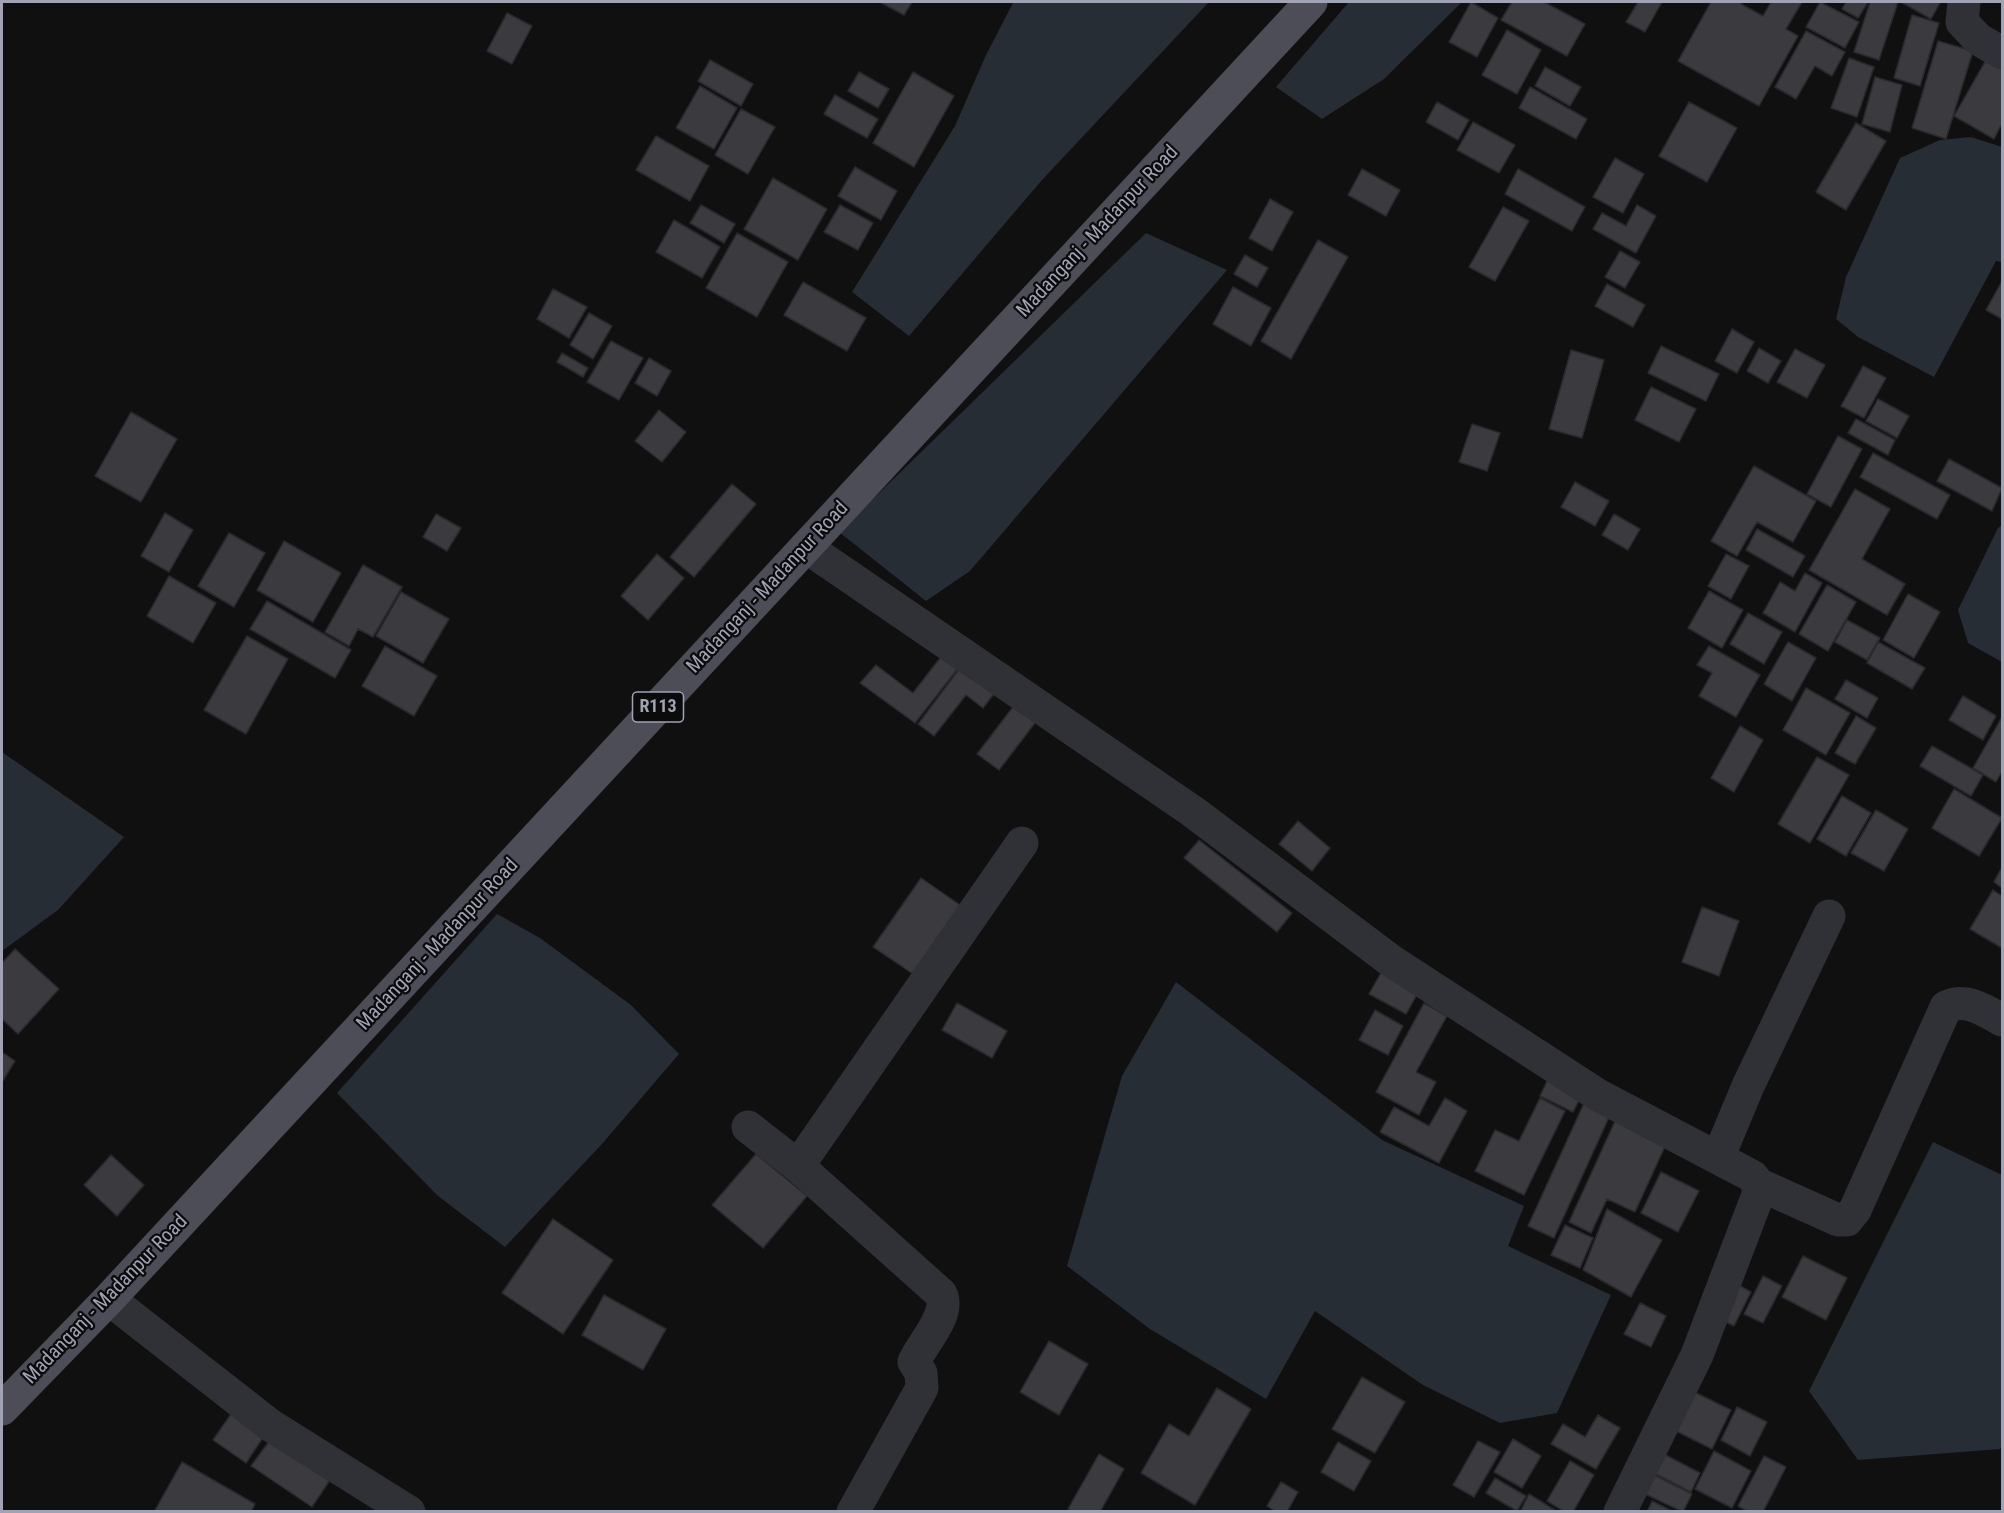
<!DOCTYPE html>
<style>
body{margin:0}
#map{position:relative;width:2004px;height:1513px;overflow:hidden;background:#101011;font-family:"Roboto Condensed",sans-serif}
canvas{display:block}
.frame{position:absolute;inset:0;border:3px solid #a0a3b3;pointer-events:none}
</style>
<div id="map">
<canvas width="2004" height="1513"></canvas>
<div class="frame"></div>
</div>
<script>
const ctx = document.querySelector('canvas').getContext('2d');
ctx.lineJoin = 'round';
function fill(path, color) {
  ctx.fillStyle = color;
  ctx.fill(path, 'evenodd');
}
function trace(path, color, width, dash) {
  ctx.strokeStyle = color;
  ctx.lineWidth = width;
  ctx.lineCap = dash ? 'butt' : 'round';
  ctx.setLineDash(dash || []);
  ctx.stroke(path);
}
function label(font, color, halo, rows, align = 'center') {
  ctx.font = font + ' "Roboto Condensed",sans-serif';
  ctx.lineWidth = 4.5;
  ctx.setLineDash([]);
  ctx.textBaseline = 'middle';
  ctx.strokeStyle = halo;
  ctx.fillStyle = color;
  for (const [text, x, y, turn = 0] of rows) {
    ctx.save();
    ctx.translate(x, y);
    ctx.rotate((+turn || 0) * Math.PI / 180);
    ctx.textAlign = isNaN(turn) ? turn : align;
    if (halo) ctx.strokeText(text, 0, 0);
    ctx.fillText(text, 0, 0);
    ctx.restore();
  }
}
const water = new Path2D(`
 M1034,2H1209L1042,180L909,336L852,292L955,126L986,55L1013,3Z
 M1349,2H1462L1384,79L1322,119L1276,87Z
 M1971,137L2002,147V262L1996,261L1934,377L1858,337L1836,319L1846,277L1900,158L1940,140Z
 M1146,233L1227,270L970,571L926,601L839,532Z
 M2002,525V662L1968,643L1958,610L1998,528Z
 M2,752L124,837L58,910L2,951Z
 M497,914L540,938L631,1005L679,1054L602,1144L505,1247L438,1196L337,1093Z
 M1176,982L1382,1140L1524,1206L1508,1246L1611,1295L1557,1413L1500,1423L1423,1385L1315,1311L1266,1399L1150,1329L1067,1266L1122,1076Z
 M1933,1142L2002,1175V1445L2000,1449L1858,1460L1809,1391Z`);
const building = new Path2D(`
 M880,2H912L904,15Z
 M1471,2L1498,18L1477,57L1449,42Z
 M1512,2H1544L1585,24L1567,56L1501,20Z
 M1638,2H1662L1645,32L1626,22Z
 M1711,2H1742L1741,4L1763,16L1771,2H1802L1786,29L1798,36L1759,106L1678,61Z
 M1820,2L1859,22L1845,48L1806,27Z
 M1846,2H1868L1858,18L1842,9Z
 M1870,2H1898L1879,60L1854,52Z
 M1901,2H1936L1940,3L1931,19Z
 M507,13L532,26L512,64L487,51Z
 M1912,15L1939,23L1920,86L1894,78Z
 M1507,30L1541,50L1517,94L1482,75Z
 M1806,31L1845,52L1832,76L1815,66L1796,99L1775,87Z
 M1938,41L1973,51L1946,139L1912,128Z
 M1849,58L1874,67L1857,117L1831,108Z
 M710,60L753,84L741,106L698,81Z
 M1986,60L2002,69V123L1994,139L1954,116Z
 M1545,67L1581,87L1570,106L1535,86Z
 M859,72L889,89L878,108L848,91Z
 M913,72L954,96L914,167L873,143Z
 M1875,77L1902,85L1890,132L1862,124Z
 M700,86L737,108L714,149L676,128Z
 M1530,87L1587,119L1576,139L1519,108Z
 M835,95L878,119L867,138L824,114Z
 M1437,102L1469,120L1458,140L1426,122Z
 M1689,102L1737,128L1707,182L1659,156Z
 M741,109L775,127L748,174L715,155Z
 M1473,122L1515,145L1499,173L1457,150Z
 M1856,123L1886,141L1846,210L1816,192Z
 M656,136L709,166L690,201L636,170Z
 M1615,158L1644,174L1623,213L1593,197Z
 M855,167L897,191L881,220L838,196Z
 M1362,169L1400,190L1386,216L1348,195Z
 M1518,169L1585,207L1572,231L1505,194Z
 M773,178L827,209L798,260L744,229Z
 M1270,199L1293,212L1272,251L1249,238Z
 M701,205L735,224L724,243L690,223Z
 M840,205L873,223L858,250L824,232Z
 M1637,205L1656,216L1636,253L1593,229L1602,213L1626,226Z
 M1503,207L1529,221L1495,281L1469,267Z
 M674,220L720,247L702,278L656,252Z
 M737,233L788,262L757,317L706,288Z
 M1318,240L1348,257L1291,359L1261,341Z
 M1620,251L1640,262L1625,288L1605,277Z
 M1245,255L1268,268L1257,287L1234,274Z
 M2002,281V319L1986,310Z
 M803,282L866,318L847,351L784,315Z
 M1607,284L1645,305L1633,327L1595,306Z
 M1233,287L1271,308L1251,346L1213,324Z
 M553,289L587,307L569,338L537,319Z
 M589,313L612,326L593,359L570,345Z
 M1732,329L1754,342L1737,373L1715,361Z
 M611,341L643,358L619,400L587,382Z
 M1661,346L1719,374L1706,401L1648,373Z
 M1759,348L1781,361L1768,383L1747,371Z
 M1795,349L1825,365L1807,398L1777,382Z
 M1571,350L1604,360L1582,438L1549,429Z
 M562,353L588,368L583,377L557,362Z
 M649,358L671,371L657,396L635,383Z
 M1863,366L1886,378L1864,418L1841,406Z
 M1651,387L1696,409L1679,442L1635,420Z
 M1878,399L1909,416L1897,438L1866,421Z
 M659,410L686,432L662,462L635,441Z
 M131,412L177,439L141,502L95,476Z
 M1856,419L1895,440L1888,455L1848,433Z
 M1472,424L1500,433L1487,471L1459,462Z
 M1838,436L1862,449L1831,507L1807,494Z
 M1873,453L1950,495L1937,519L1860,477Z
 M1949,459L2002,488L1992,511L1937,481Z
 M1754,466L1816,501L1793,542L1757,522L1737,556L1711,541Z
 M1575,482L1609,501L1595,526L1561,507Z
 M732,484L756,504L694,577L670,557Z
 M1855,489L1890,509L1862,559L1905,584L1887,615L1809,570Z
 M165,513L193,530L169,572L141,556Z
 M436,514L461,528L447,551L423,537Z
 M1614,514L1640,529L1628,550L1602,535Z
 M1757,529L1805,556L1793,577L1746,550Z
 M229,533L265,553L234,607L198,586Z
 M284,541L341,573L313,622L257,590Z
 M657,554L684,578L648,620L621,596Z
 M1726,554L1749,566L1731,599L1708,586Z
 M363,565L402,587L373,637L358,629L349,646L325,632Z
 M1805,573L1822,583L1795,632L1763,613L1780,582L1795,591Z
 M169,576L216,603L193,643L147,616Z
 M1827,585L1856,602L1828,651L1799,634Z
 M1709,591L1743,610L1722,648L1688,628Z
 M401,592L449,619L423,663L376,636Z
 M1908,594L1940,612L1914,658L1883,640Z
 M267,601L351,650L335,678L250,629Z
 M1748,613L1782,632L1764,664L1730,644Z
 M1847,620L1880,638L1867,660L1835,642Z
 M247,636L288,659L246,734L204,710Z
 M1788,642L1816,658L1792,701L1764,684Z
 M1878,642L1925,668L1912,689L1867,663Z
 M385,646L437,676L414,716L362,686Z
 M1709,646L1760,675L1736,717L1699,696L1712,673L1697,665Z
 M947,649L963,662L915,723L860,683L876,665L913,693Z
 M963,664L997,690L983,708L966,695L934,736L918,724Z
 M1846,680L1878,698L1867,718L1835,699Z
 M1806,688L1850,713L1826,755L1783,730Z
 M1963,696L1996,716L1983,740L1949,720Z
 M1016,703L1038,719L999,770L977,754Z
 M1856,716L1876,728L1855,764L1835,753Z
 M2002,717V771L1996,782L1973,768Z
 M1740,726L1763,740L1734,792L1711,778Z
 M1932,746L1983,775L1971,796L1920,766Z
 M1817,757L1849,775L1810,843L1778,824Z
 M1954,789L2002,818L1979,856L1932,828Z
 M1842,796L1871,813L1846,856L1817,839Z
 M1876,810L1908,829L1884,871L1851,853Z
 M1298,821L1330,848L1312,871L1279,844Z
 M1199,840L1292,913L1277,932L1184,858Z
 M2002,867V888L1994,882Z
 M921,878L963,907L916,976L873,947Z
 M1993,890L2002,896V948L1970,929Z
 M1702,907L1739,921L1719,976L1682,962Z
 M15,949L59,989L18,1034L2,1019V963Z
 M1382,971L1419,991L1406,1014L1369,994Z
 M957,1003L1007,1031L992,1058L942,1030Z
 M1424,1003L1447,1016L1416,1072L1436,1082L1419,1115L1376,1092Z
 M1375,1010L1403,1026L1388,1055L1359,1040Z
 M2,1052L15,1061L2,1082Z
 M1550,1075L1583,1092L1573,1112L1540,1096Z
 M1445,1098L1467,1111L1439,1163L1380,1132L1394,1107L1429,1126Z
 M1540,1098L1565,1111L1524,1195L1475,1171L1495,1130L1519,1141Z
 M1585,1101L1611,1113L1554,1238L1528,1226Z
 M1616,1119L1667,1142L1635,1212L1607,1199L1591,1233L1569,1222Z
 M756,1154L807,1196L763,1248L712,1205Z
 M111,1155L144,1185L117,1216L84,1185Z
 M1661,1172L1699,1191L1678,1232L1641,1213Z
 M1607,1209L1662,1240L1631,1297L1583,1270Z
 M553,1219L613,1260L563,1334L502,1293Z
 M1565,1225L1593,1238L1580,1268L1551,1255Z
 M1803,1256L1847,1278L1826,1320L1782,1297Z
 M1763,1276L1782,1286L1763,1323L1744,1314Z
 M1733,1282L1751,1292L1734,1326L1716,1317Z
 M604,1295L666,1329L643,1370L582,1335Z
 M1640,1303L1666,1316L1651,1347L1624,1334Z
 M1049,1341L1088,1364L1059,1415L1020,1392Z
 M1362,1377L1405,1402L1375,1453L1332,1429Z
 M1217,1388L1251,1409L1195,1505L1141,1473L1169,1424L1189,1436Z
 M1686,1388L1731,1410L1712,1449L1668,1427Z
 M1737,1407L1767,1422L1750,1456L1721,1440Z
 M231,1414L264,1436L246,1463L213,1440Z
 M1598,1415L1620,1428L1596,1469L1551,1444L1563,1424L1585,1437Z
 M273,1436L332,1477L312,1507L251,1466Z
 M1513,1439L1541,1456L1522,1488L1494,1472Z
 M1478,1441L1500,1452L1474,1497L1453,1485Z
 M1338,1442L1371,1461L1354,1491L1321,1472Z
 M1654,1449L1700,1473L1691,1492L1644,1468Z
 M1714,1451L1751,1471L1732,1508L1695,1489Z
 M1099,1454L1124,1469L1100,1512H1072L1068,1509Z
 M1764,1456L1786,1467L1763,1512H1748L1738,1506Z
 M1570,1461L1594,1475L1573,1512H1565L1547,1501Z
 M182,1462L255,1504L251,1512H154Z
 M1652,1474L1692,1494L1683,1512L1643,1493Z
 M1495,1478L1526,1496L1517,1511L1486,1493Z
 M1281,1482L1298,1492L1287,1512H1276L1267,1506Z
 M1529,1494L1558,1512H1520Z
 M1652,1501L1674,1512H1647Z`);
const minor = new Path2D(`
 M1964,2L1962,22L1978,39L2002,53
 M806,547L1192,811L1390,960L1598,1095L1752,1176L1758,1184V1195L1697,1355L1620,1512
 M748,1127L798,1166
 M1718,1158L1748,1086L1829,916
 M1758,1184L1838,1220H1847L1855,1210L1946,1007C1966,997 1984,1010 2002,1020
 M109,1299L270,1425L409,1512
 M853,1512L922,1388L921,1373L914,1362C922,1343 951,1315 941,1294L798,1166L1022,843`);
const major = new Path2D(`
 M2,1409L109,1299L1311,2`);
const shields = [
 [658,707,51]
];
const shieldNames = [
 ["R113",658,707]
];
const streetNames = [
 ["Madanganj - Madanpur Road",1098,232,-47],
 ["Madanganj - Madanpur Road",768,588,-47],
 ["Madanganj - Madanpur Road",438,945,-47],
 ["Madanganj - Madanpur Road",106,1300,-46]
];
fill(water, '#262d35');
fill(building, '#3a3a3f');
trace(building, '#2a292d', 1.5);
trace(minor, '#303136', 33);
trace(major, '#4c4d56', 33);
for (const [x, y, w] of shields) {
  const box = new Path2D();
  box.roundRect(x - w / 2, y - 15, w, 30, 4.5);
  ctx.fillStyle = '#0b0b0c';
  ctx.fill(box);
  trace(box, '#a0a3b3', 1.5);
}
label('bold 18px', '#a0a3b3', null, shieldNames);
label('20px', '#a0a3b3', '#0b0b0c', streetNames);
</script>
